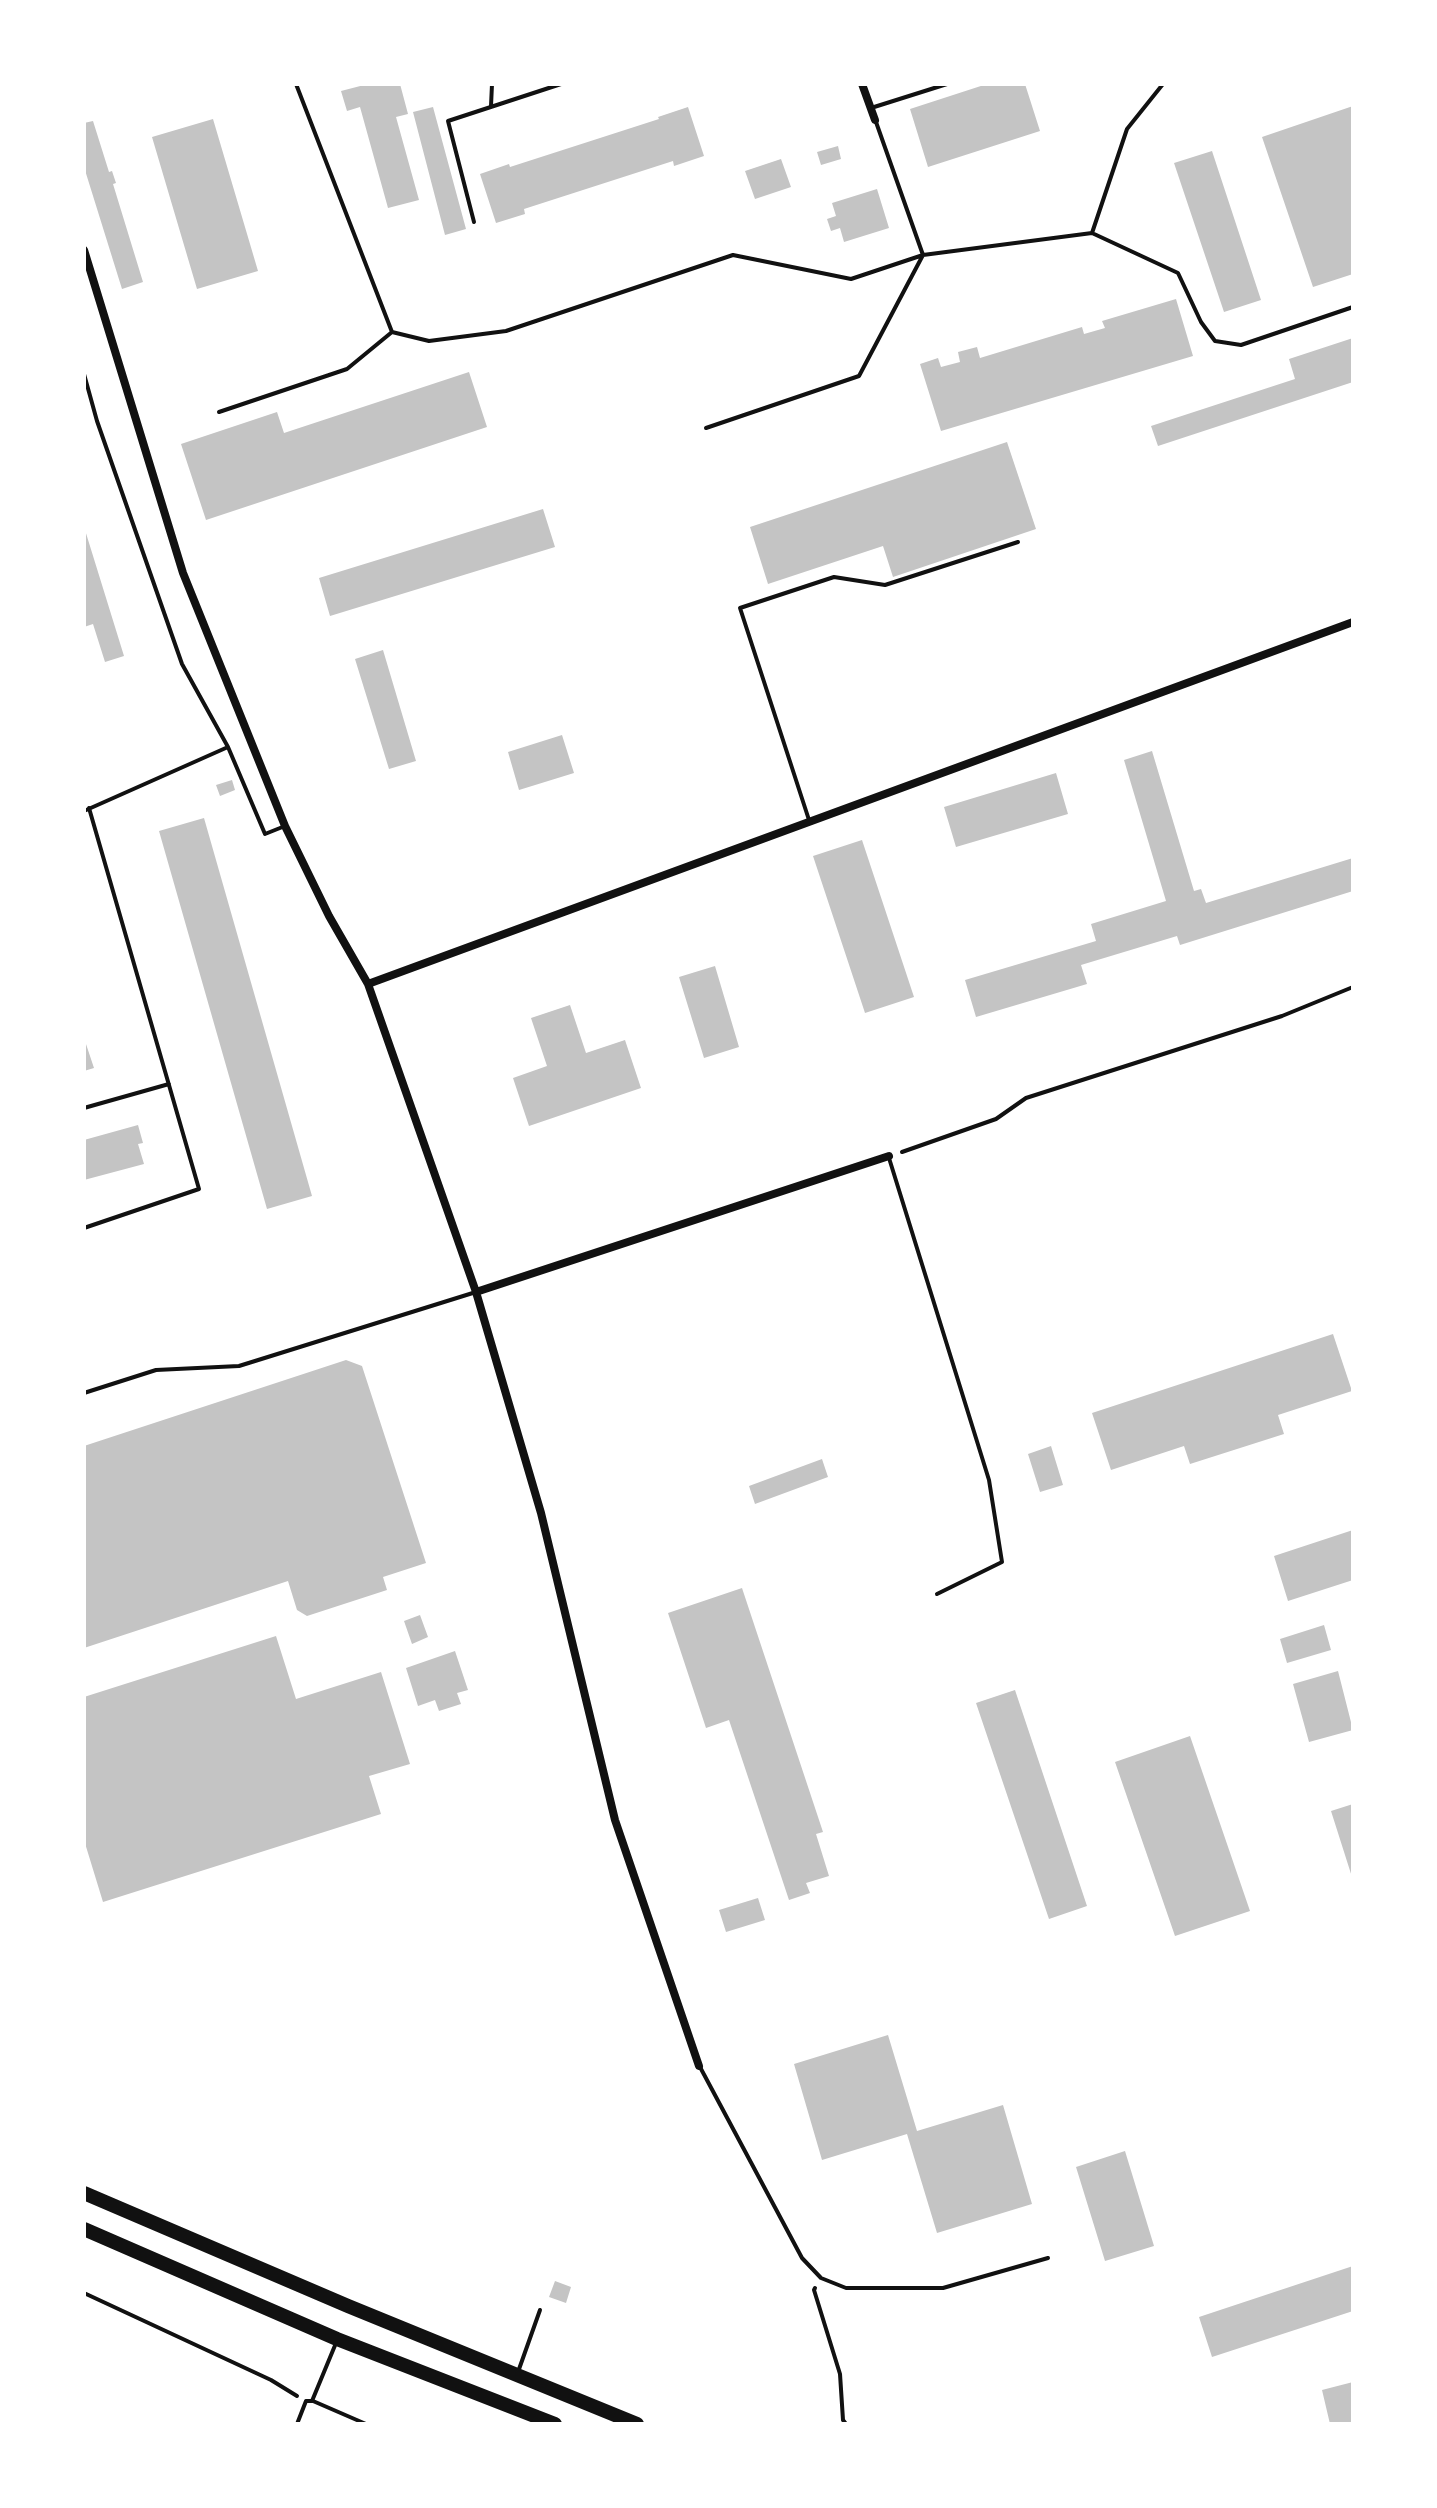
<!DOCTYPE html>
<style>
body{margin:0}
#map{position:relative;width:1437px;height:2508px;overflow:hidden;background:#fff;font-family:Manrope,sans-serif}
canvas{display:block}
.frame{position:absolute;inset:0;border:86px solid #fff;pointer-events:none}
</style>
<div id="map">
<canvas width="1437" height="2508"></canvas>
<div class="frame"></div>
</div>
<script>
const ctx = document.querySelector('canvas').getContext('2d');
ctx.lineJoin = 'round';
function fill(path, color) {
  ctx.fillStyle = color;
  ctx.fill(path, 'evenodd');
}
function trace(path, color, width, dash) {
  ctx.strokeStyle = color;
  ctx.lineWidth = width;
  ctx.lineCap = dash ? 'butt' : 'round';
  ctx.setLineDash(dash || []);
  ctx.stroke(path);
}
const building = new Path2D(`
 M368,84H400L408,114L396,117L419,200L388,208L360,107L347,111L341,91Z
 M987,84H1025L1040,131L928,167L910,109Z
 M1353,106V274L1313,287L1262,137Z
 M433,107L466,229L445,235L413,112Z
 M688,107L704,156L674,166L673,161L524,209L525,214L496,223L480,174L509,164L510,167L659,119L658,117Z
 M213,119L258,271L197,289L152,137Z
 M93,121L109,172L112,171L116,183L113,184L143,282L122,289L84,167V123Z
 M838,146L841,159L821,165L817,152Z
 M1212,151L1261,300L1224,312L1174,163Z
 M781,159L791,187L755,199L745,171Z
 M877,189L889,228L844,242L840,228L831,231L827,219L836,216L832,203Z
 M1176,299L1193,356L941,431L920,364L938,358L941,367L960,362L958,352L977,347L980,358L1082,327L1084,334L1105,328L1102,321Z
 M1353,338V382L1158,446L1151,426L1295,379L1289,359Z
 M469,372L487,427L206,520L181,444L277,412L284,433Z
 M1007,442L1036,529L893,577L883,546L768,584L750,527Z
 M543,509L555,547L330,616L319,578Z
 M85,530L124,656L105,662L93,624L84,627Z
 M383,650L416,761L389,769L355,659Z
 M562,735L574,773L519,790L508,752Z
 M1152,751L1194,891L1201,889L1206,903L1353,858V891L1180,945L1177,936L1081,965L1087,984L976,1017L965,980L1096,941L1091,924L1166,901L1124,760Z
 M1056,773L1068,814L956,847L944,807Z
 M232,780L235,790L220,796L216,785Z
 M204,818L312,1196L267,1209L159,831Z
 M862,840L914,997L865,1013L813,856Z
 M715,966L739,1047L704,1058L679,977Z
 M570,1005L586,1053L625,1040L641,1088L529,1126L513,1078L547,1066L531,1018Z
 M84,1038L94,1068L84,1071Z
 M138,1125L143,1143L138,1144L144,1164L84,1180V1140Z
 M1333,1334L1352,1391L1278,1415L1284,1434L1190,1464L1184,1446L1111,1470L1092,1413Z
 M346,1360L362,1366L426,1563L383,1577L387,1590L307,1616L297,1610L288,1581L84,1648V1446Z
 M1051,1446L1063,1485L1040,1492L1028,1454Z
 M822,1459L828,1477L755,1504L749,1486Z
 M1353,1530V1580L1288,1601L1274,1556Z
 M742,1588L823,1832L816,1834L829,1876L806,1883L810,1893L789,1900L729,1720L706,1728L668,1613Z
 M420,1615L428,1637L412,1644L404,1621Z
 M1324,1625L1331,1650L1287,1663L1280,1639Z
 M276,1636L296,1699L381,1672L410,1764L369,1776L381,1814L103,1902L84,1840V1697Z
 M455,1651L468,1690L457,1693L461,1704L439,1711L435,1700L418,1706L406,1668Z
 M1338,1671L1353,1730L1309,1742L1293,1684Z
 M1015,1690L1087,1906L1049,1919L976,1703Z
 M1190,1736L1250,1911L1175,1936L1115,1762Z
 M1353,1804V1876L1352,1877L1331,1811Z
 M758,1898L765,1920L726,1932L719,1910Z
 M888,2035L917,2131L1003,2105L1032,2204L937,2233L907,2134L822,2160L794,2064Z
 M1125,2151L1154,2246L1105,2261L1076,2167Z
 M1353,2266V2311L1212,2357L1199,2317Z
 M555,2281L571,2287L566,2303L549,2297Z
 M1353,2382V2424H1330L1322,2390Z`);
const path = new Path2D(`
 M902,1152L996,1119L1026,1098L1282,1016L1353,987
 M815,2288L814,2290L840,2374L843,2420L846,2424
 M84,2293L271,2380L297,2396`);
const service = new Path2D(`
 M296,84L392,332L429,341L506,331L733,255L851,279L923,255L1092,233L1178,273L1201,322L1215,341L1241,345L1353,307
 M491,106L492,84
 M871,108L947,84
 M474,222L448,121L561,84
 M1092,233L1127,129L1163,84
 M84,374L97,421L182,664L228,747L265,834L285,826
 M219,412L347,369L392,332
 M706,428L859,376L923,255L876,122
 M84,811L228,747
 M809,820L740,608L834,577L885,585L1018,542
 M84,1108L169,1084
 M889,1158L989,1480L1002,1562L937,1594
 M84,1228L199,1189L89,808
 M84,1393L156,1370L239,1366L476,1292
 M700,2067L802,2258L821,2278L846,2288H943L1048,2258
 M518,2372L540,2310
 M313,2401L366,2424
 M297,2424L306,2401H312L336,2343`);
const minor = new Path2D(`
 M862,84L875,120
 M84,250L183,573L285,826L329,916L368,984L476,1292L541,1513L615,1820L699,2066
 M368,984L1353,622
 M476,1292L889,1156`);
const trunk = new Path2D(`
 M84,2193L348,2306L637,2424
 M84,2229L337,2339L555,2424`);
fill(building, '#c4c4c4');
trace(path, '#111', 4);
trace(service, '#111', 4);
trace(minor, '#111', 8);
trace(trunk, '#111', 14);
</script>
